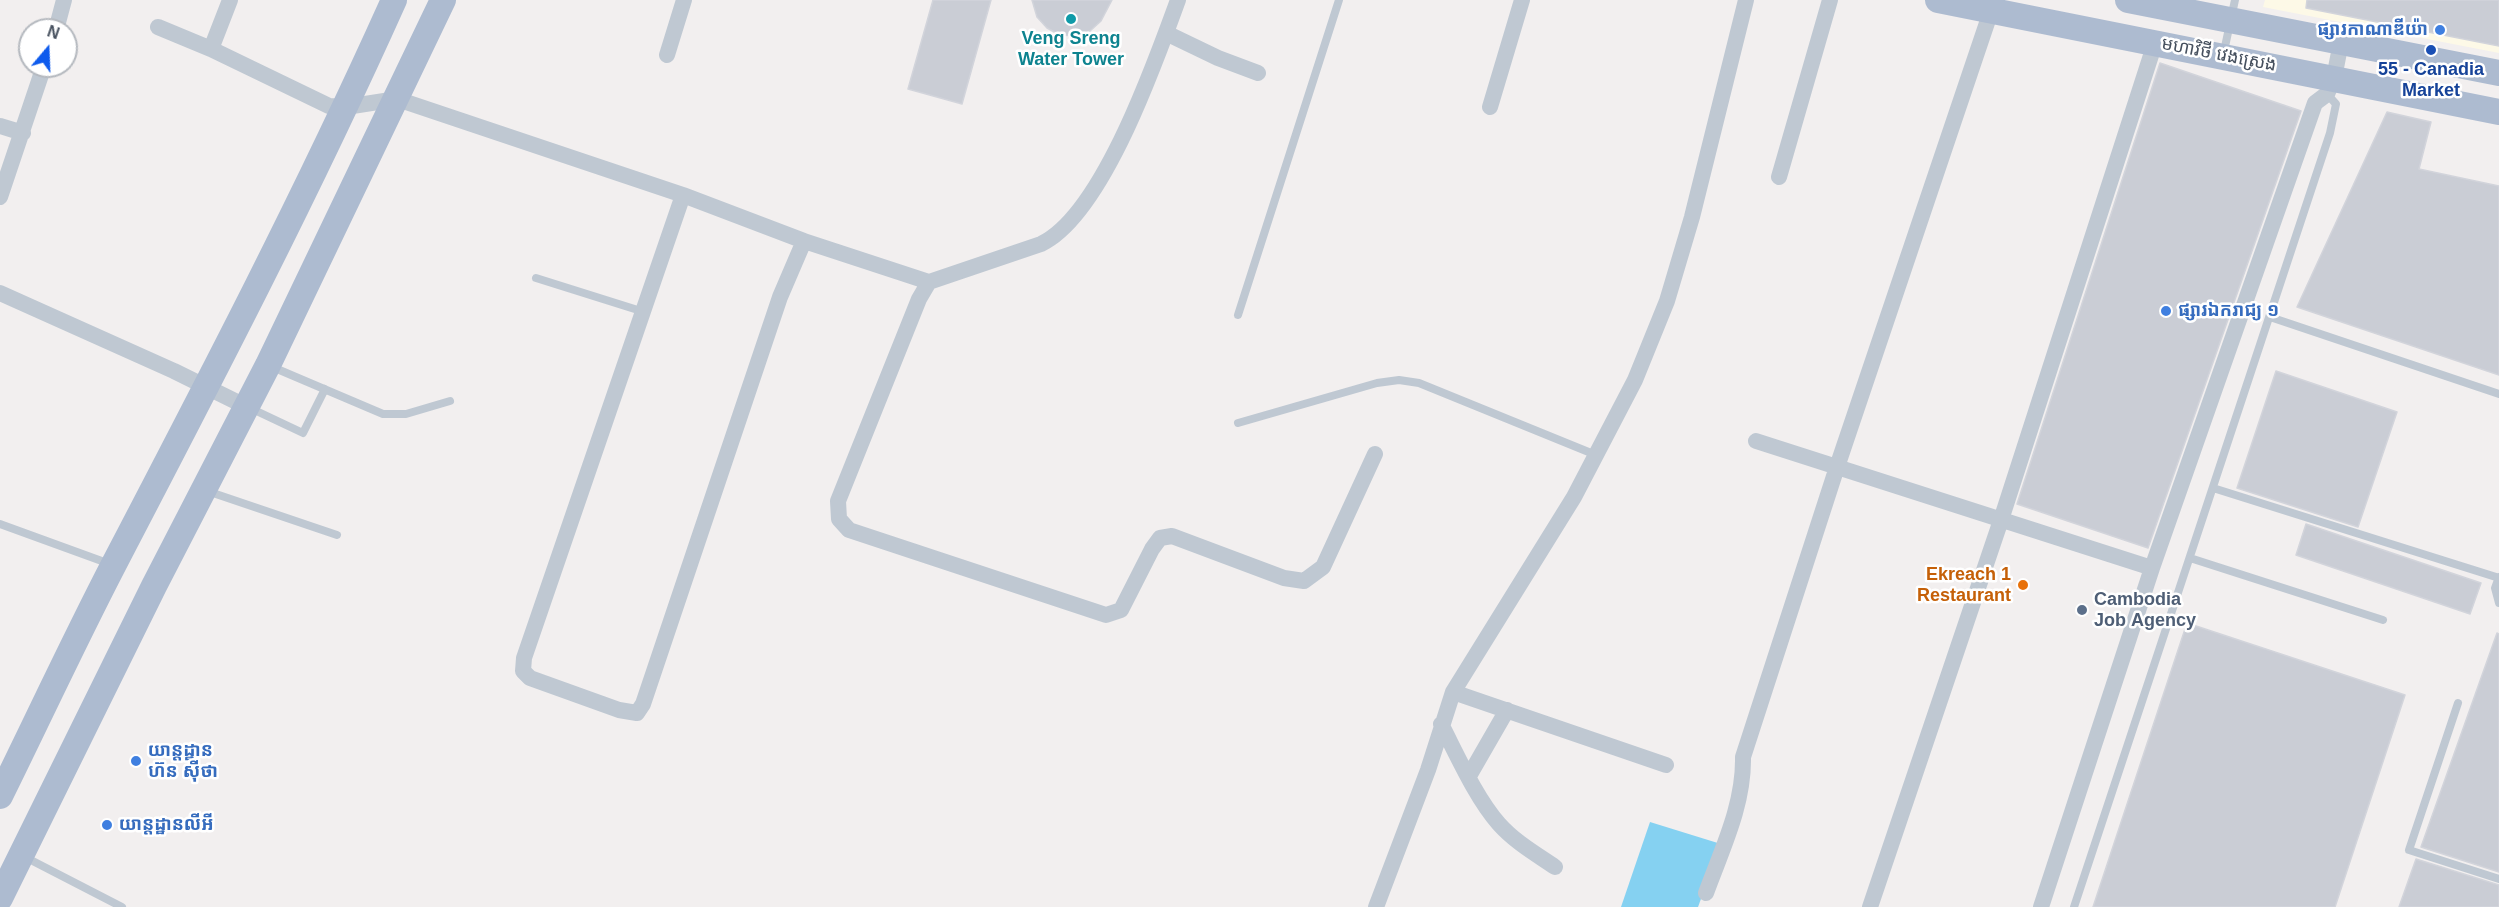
<!DOCTYPE html>
<meta charset="utf-8">
<style>
body{margin:0}
#map{position:relative;width:2499px;height:907px;overflow:hidden;background:#f2efef;font-family:Helvetica,sans-serif}
canvas{display:block}
.north{position:absolute;left:18px;top:18px;width:60px;height:60px;box-sizing:border-box;background:#fff;border:2px solid #b5b9bf;border-radius:50%;rotate:19deg;font-size:16px;font-weight:700;line-height:24px;text-align:center;color:#46505e}
.north::after{content:'';display:block;margin:auto;width:21px;height:27px;background:#0e5bed;clip-path:polygon(50% 0,100% 100%,50% 72%,0 100%)}
</style>
<div id="map">
<canvas width="2499" height="907"></canvas>
<div class="north">N</div>
</div>
<script>
const ctx = document.querySelector('canvas').getContext('2d');
ctx.lineJoin = 'round';
function fill(path, color) {
  ctx.fillStyle = color;
  ctx.fill(path, 'evenodd');
}
function trace(path, color, width, dash) {
  ctx.strokeStyle = color;
  ctx.lineWidth = width;
  ctx.lineCap = dash ? 'butt' : 'round';
  ctx.setLineDash(dash || []);
  ctx.stroke(path);
}
function label(font, color, halo, rows, align = 'center') {
  ctx.font = font + ' Helvetica,"Noto Sans Khmer",sans-serif';
  ctx.lineWidth = 5;
  ctx.setLineDash([]);
  ctx.textBaseline = 'middle';
  ctx.strokeStyle = halo;
  ctx.fillStyle = color;
  for (const [text, x, y, turn = 0] of rows) {
    ctx.save();
    ctx.translate(x, y);
    ctx.rotate((+turn || 0) * Math.PI / 180);
    ctx.textAlign = isNaN(turn) ? turn : align;
    if (halo) ctx.strokeText(text, 0, 0);
    ctx.fillText(text, 0, 0);
    ctx.restore();
  }
}
const commercial = new Path2D(`
 M2265,0H2499V53L2263,7Z`);
const water = new Path2D(`
 M1650,822L1721,844L1698,907H1621Z`);
const building = new Path2D(`
 M933,0H991L962,104L908,89Z
 M1032,0H1112L1101,21L1090,31L1076,36L1060,35L1047,28L1037,17Z
 M2307,0H2499V46L2306,8Z
 M2160,63L2301,111L2148,548L2017,504Z
 M2387,112L2431,122L2419,169L2499,186V375L2297,307Z
 M2276,371L2397,412L2358,527L2237,488Z
 M2306,524L2481,583L2470,614L2296,555Z
 M2187,623L2405,695L2335,907H2093Z
 M2497,633L2499,634V872L2421,847Z
 M2416,859L2499,885V907H2399Z`);
const service = new Path2D(`
 M2223,56L2235,0
 M536,278L641,311
 M1238,315L1339,0
 M2270,317L2499,394
 M270,366L383,414H406L450,401
 M250,408L303,433L325,389
 M1238,423L1377,383L1399,380L1419,383L1596,455
 M2213,488L2499,578
 M207,491L337,535
 M0,524L110,564
 M2190,558L2383,620
 M2499,577L2495,588L2499,603
 M2458,703L2409,850L2499,879
 M23,856L122,907
 M2074,907L2330,133L2336,104L2327,94`);
const minor = new Path2D(`
 M1178,0C1155,63 1102,215 1041,244L929,282L919,299L838,501L839,519L849,530L1106,615L1121,610L1152,549L1160,538L1172,536L1284,578L1304,581L1323,567L1375,454
 M158,27L211,49L329,106L346,107L397,99L683,195L524,658L523,671L530,678L619,710L637,713L643,704L780,297L804,241
 M56,30L64,0
 M1166,33L1218,58L1258,73
 M211,49L230,0
 M667,55L684,0
 M1490,107L1522,0
 M0,126L23,133
 M1779,177L1830,0
 M683,195L804,241L929,282
 M0,197L44,66
 M0,293L174,371L247,407
 M1756,441L2152,568
 M1453,692L1666,765
 M1441,724C1457,755 1476,798 1499,824C1515,842 1536,854 1555,867
 M1469,776L1507,710
 M1706,893C1722,849 1744,805 1743,757L1837,467L1991,11
 M1376,907L1428,770L1453,692L1574,497L1635,380L1667,301L1692,217L1746,0
 M1870,907L2001,520L2155,43
 M2041,907L2152,568L2315,103L2327,94L2334,78L2341,42`);
const primary = new Path2D(`
 M1938,0L2499,112
 M2128,0L2499,73
 M0,796C38,719 74,641 114,564C211,378 308,192 394,0
 M0,898L154,586L268,365L443,0`);
const markers = [
 [1071,19,6,"#0f9aa8"],
 [2440,30,6,"#3f7fe0"],
 [2431,50,6,"#1a4fb4"],
 [2166,311,6,"#3f7fe0"],
 [2023,585,6,"#e8710a"],
 [2082,610,6,"#5c6f8a"],
 [136,761,6,"#3f7fe0"],
 [107,825,6,"#3f7fe0"]
];
const shopNames = [
 ["ផ្សារកាណាឌីយ៉ា",2428,30,"right"],
 ["ផ្សារឯករាជ្យ ១",2178,311],
 ["យាន្ដដ្ឋាន",148,751],
 ["ហ៊ន ស៊ីថា",148,772],
 ["យាន្ដដ្ឋានលីអី",119,825]
];
const cultureNames = [
 ["Veng Sreng",1071,39],
 ["Water Tower",1071,60]
];
const streetNames = [
 ["មហាវិថី វេងស្រេង",2219,55,11]
];
const transitNames = [
 ["55 - Canadia",2431,70],
 ["Market",2431,91]
];
const foodNames = [
 ["Ekreach 1",2011,575],
 ["Restaurant",2011,596]
];
const serviceNames = [
 ["Cambodia",2094,600],
 ["Job Agency",2094,621]
];
fill(commercial, '#fdf9e7');
fill(water, '#85d1f1');
fill(building, '#cacdd5');
trace(building, '#d2d4db', 1.5);
trace(service, '#bfc8d2', 8);
trace(minor, '#bfc8d2', 16);
trace(primary, '#adbbd0', 26);
for (const [x, y, r, color] of markers) {
  const dot = new Path2D();
  dot.arc(x, y, r, 0, 2 * Math.PI);
  ctx.fillStyle = color;
  ctx.fill(dot);
  trace(dot, '#fff', 2);
}
label('bold 18px', '#366cbe', '#fff', shopNames, 'left');
label('bold 18px', '#0d838f', '#fff', cultureNames);
label('18px', '#46505e', '#fff', streetNames);
label('bold 18px', '#164399', '#fff', transitNames);
label('bold 18px', '#c56008', '#fff', foodNames, 'right');
label('bold 18px', '#4e5e75', '#fff', serviceNames, 'left');
</script>
